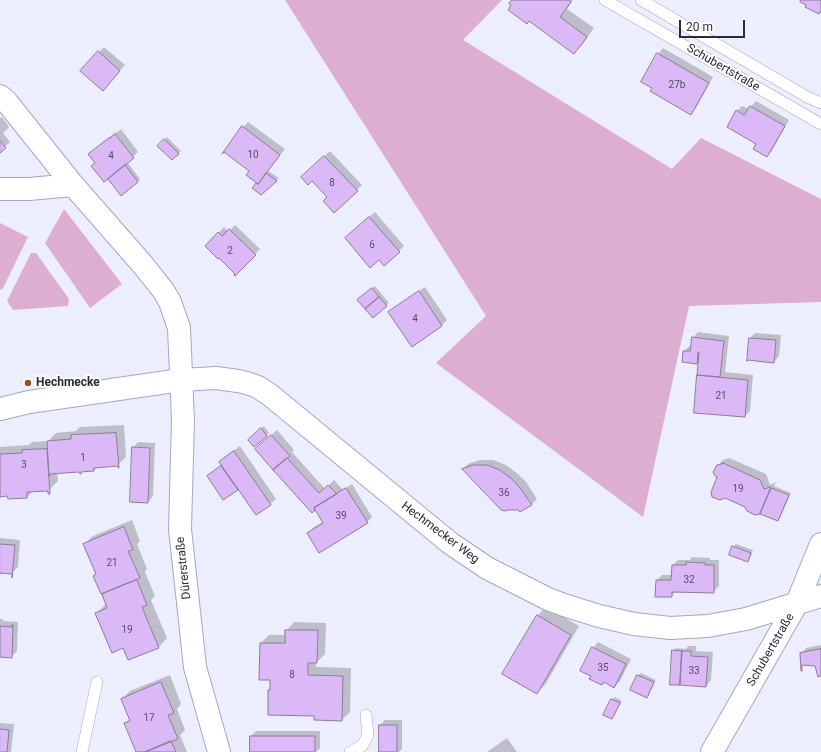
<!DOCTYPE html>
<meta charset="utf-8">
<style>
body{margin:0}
#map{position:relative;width:821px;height:752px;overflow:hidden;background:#edeefd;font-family:Roboto,sans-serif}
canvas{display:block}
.scale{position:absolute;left:679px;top:20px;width:66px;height:18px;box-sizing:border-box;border:2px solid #2a2b39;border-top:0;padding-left:5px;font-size:12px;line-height:14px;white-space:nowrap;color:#2a2b39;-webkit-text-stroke:3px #fff;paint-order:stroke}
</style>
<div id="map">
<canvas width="821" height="752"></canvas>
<div class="scale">20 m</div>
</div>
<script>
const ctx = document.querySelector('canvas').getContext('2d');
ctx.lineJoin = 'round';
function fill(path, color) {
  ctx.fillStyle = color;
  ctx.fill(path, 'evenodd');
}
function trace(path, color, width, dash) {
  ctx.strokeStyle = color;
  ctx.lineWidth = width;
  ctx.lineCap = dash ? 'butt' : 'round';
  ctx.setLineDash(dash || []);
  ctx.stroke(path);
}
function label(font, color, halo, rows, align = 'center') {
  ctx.font = font + ' Roboto,sans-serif';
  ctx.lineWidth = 4;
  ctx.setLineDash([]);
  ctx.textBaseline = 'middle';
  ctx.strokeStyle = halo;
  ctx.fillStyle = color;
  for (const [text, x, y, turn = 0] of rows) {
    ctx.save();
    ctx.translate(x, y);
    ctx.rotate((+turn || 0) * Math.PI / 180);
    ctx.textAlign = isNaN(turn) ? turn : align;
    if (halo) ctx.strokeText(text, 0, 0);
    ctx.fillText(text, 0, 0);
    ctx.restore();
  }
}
const green = new Path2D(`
 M285,0H502L463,40L672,169L701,138L821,199V302L689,306L643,517L436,363L486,316Z
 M64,209L122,284L90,308L45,243Z
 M0,223L28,237L2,290L0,289Z
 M31,253H36L69,299L68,306L13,310L7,301Z`);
const shadow = new Path2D(`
 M513,0H573L567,9L594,28L582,45L574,53Z
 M104,47L125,65L108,84L99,52Z
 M663,48L713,77L696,108L690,113L653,88L658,54Z
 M756,101L789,120L772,151L766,156L737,111L742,106L749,109Z
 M2,117L9,127L3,133L10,142L0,151V118Z
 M248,122L285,149L268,171L279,178L261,194L253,187L258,182L250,171L243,127Z
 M121,129L138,152L127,162L140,179L138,182L113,175L96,163L95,149L116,132V133Z
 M167,137L181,151L172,159L158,146Z
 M330,151L362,185L334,212L328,197L308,172Z
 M375,212L404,246L399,251L379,258L351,232Z
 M235,225L260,249L236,274L206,246L224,227L228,232Z
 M375,286L389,303L373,316L361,298Z
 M425,287L447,320L442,325L412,345L390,313L395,307Z
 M698,332L729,336L725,372L753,375L750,411L745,416L695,412L700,360L697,363L684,351L689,346H692L693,338Z
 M755,333L781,335L779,356L774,362L750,338Z
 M124,425L126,457L118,465L97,467L94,470L57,472L58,481L49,490H34L27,497L8,495L0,496V447L29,445L32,442L48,441L56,433L76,431L80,427Z
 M264,426L269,433L254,446L251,437Z
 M277,430L294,450L292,452L325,489L334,480L343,490L352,484L372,517L367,522L308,533L314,527L323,522L315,509L312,512L262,443Z
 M138,442L155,443L153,496L148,502L133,448Z
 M240,446L276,499L270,504L238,488L223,499L210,474L223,465L220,462L226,456Z
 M729,458L766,474L770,485L776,482L774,486L791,493L780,518L777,520L746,506L718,477L717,466L723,460Z
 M480,460H493L506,465L518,474L526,482L537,499L532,504L519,509L463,469L468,464Z
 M132,520L140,541L137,544L147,569L145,572L155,596L151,600L167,638L159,647L129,659L124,647L97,613L105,605L107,604L94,576L96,574L84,544L93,536Z
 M0,538L20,540L18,567L12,573L3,572L0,575Z
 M736,544L753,550L750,558L747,561L733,547Z
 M692,557L710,558V560H719V586L713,592L676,591L671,596L657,580L662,575H672L673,565L678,560H690Z
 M546,607L579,626L545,685L536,693L504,674L538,615Z
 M0,619H3V621L18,622L17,651L11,657L0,656Z
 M294,622L326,623L325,654L317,662H316V667L351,668L350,712L342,720L315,719V715L269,690L271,688V679L261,643L269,635H286V631Z
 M598,642L631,659L620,681L614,687L592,676L593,648Z
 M821,645V675L816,665L801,654L806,648Z
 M688,646H696V651L713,652L711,680L706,686L673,651L676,648L686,649Z
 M641,673L656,680L649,694L647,696L632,689L638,675Z
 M170,675L181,704L177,709L185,730L180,735L187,752H137L125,723L130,719L122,699L130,691Z
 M615,697L622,701L614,716L612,718L604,715L612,699Z
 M385,720H402V749L399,752H380V725Z
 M0,723L14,724L11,752H0Z
 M256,731H320V748L316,752H251V736Z
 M507,738L517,752H487Z`);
const building = new Path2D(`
 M512,0H569L571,2L560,17L587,37L574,54L529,21L527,24L508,10L511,5L509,4Z
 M801,0H821V12H820L819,14L805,7L806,5L800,2Z
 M98,51L120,71L103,91L80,71Z
 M657,53L709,83L691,115L650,91L652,88L641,82Z
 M750,106L785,126L767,157L753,149L756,144L727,127L736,110L744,115Z
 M242,126L280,155L258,184L246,175L249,171L224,152L222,154Z
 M115,134L134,158L104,182L91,166L95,163L88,154L110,137V138Z
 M164,139L179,154L172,160L157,146Z
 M0,141L6,148L0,153Z
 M324,156L358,191L334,213L323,201L327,197L312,181L308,185L301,177Z
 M125,165L138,182L121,196L108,179Z
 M266,173L277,181L261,195L252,188L256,183L258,184Z
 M369,217L400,252L384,266L379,260L370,268L345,238Z
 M229,229L256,255L235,276L234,275L235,274L219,258L218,259L205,246L218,232L222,236Z
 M372,288L379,297L365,309L357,300Z
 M419,291L442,326L412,347L388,312Z
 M379,297L387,306L373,318L365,309Z
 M692,337L724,341L720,377L697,375L699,352H698L697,364L682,362L683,351H690Z
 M749,338L776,340L774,363L748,360L747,361Z
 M697,375L748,380L745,417L694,413Z
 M261,428L267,436L254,447L248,440Z
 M116,433L119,468H118V466L94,468V471L81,472V474H80L79,472L50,474V476H49L47,441L71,439V435Z
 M271,435L290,456L273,470L255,449Z
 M132,447L150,448L148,503L130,502Z
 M47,449L50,494H48V491L27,492V498L8,499L7,496L0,497V454L22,453V450Z
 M234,451L271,505L256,515L219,462Z
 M287,458L319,493L328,485L337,494L314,508L315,510L312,513L273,470Z
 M723,463L760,480L764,489L770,487L771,488L760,514L755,515L747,511L745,507L725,498L720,500L712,497L711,492L717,477L715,476L713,472L717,465L721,464H722Z
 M474,465H487L500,470L512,479L520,488L532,505L520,512L518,510H508L505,511L501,510L462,469Z
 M221,466L238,490L223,500L207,476Z
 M346,488L368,523L319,553L307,533L323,523L314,508Z
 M771,488L789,495L778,521L760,514Z
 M124,527L133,550L128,551L140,578L101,594L93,576L96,574L83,544Z
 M0,544L15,545L12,578V574L0,573Z
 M732,546L751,553L748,562L729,555Z
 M686,562L705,563V565H714V593L672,592V597H655L656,580H671L672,565H686Z
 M137,580L147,605L142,607L159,648L128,660L123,648L112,653L95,613L107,608L102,594Z
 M537,615L571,635L537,694L502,674Z
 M12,625H13L12,658L0,657V626L12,627Z
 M285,630H318L317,663H308V675L343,676L342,721L314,720V716L268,715V690H270V680H259L260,643H285Z
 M592,647L626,664L614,688L604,682L602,685L589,679L591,676L580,671Z
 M821,649V676L818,677L815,666L802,665V671H801L800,653Z
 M672,650L682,651L680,685H670Z
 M682,651H691V656L708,657L706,687L680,685Z
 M637,675L654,682L647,698L630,690Z
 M161,682L174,713L168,715L178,739L145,752H136L124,723L130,721L121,699Z
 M611,699L620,703L612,719L603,715Z
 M379,725H397V752H379Z
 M0,729L9,730L7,752H0Z
 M250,736H315V752H250Z
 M171,741L176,752H145Z`);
const lane = new Path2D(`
 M605,0L821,124
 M641,0L807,97L821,103
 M82,752L97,682
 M350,752L362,746L368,735L366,715`);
const street = new Path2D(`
 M0,96L6,101L73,185L143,265L163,290L170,302L179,328L183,420L180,529L195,667L219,752
 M0,189H29L73,185
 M0,409L29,402L181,380L216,378L238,381L247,383L258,387L270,395L450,543L487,568L548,599L564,605L599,616L634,624L670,628L708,626L746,619L821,596
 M712,752L797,603L821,544`);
const markers = [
 [28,383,4,"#925715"]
];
const numberNames = [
 ["27b",677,85],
 ["10",253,155],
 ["4",111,156],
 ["8",332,183],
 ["6",372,245],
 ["2",230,251],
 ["4",415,319],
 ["21",721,396],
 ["1",83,458],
 ["3",24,465],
 ["19",738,489],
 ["36",504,493],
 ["39",341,516],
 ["21",112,563],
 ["32",689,580],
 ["19",127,630],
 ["35",603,668],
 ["33",694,671],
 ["8",292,675],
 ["17",149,718]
];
const streetNames = [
 ["Schubertstraße",723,68,30],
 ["Hechmecker Weg",440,533,37],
 ["Dürerstraße",184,568,-96],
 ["Schubertstraße",771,650,-60]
];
const poiNames = [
 ["Hechmecke",36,383]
];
fill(green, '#ddaecf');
fill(shadow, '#0003');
fill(building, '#dbb9f7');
trace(building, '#8b7b99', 1);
trace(lane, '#a3a6c8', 12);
trace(street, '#a3a6c8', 24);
trace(lane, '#fff', 11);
trace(street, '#fff', 22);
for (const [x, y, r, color] of markers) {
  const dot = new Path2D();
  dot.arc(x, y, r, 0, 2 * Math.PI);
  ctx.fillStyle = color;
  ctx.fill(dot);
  trace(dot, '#fff', 1.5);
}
label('10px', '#564e68', null, numberNames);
label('12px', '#2a2b39', '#fff', streetNames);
label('bold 12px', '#2a2b39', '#fff', poiNames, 'left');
</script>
